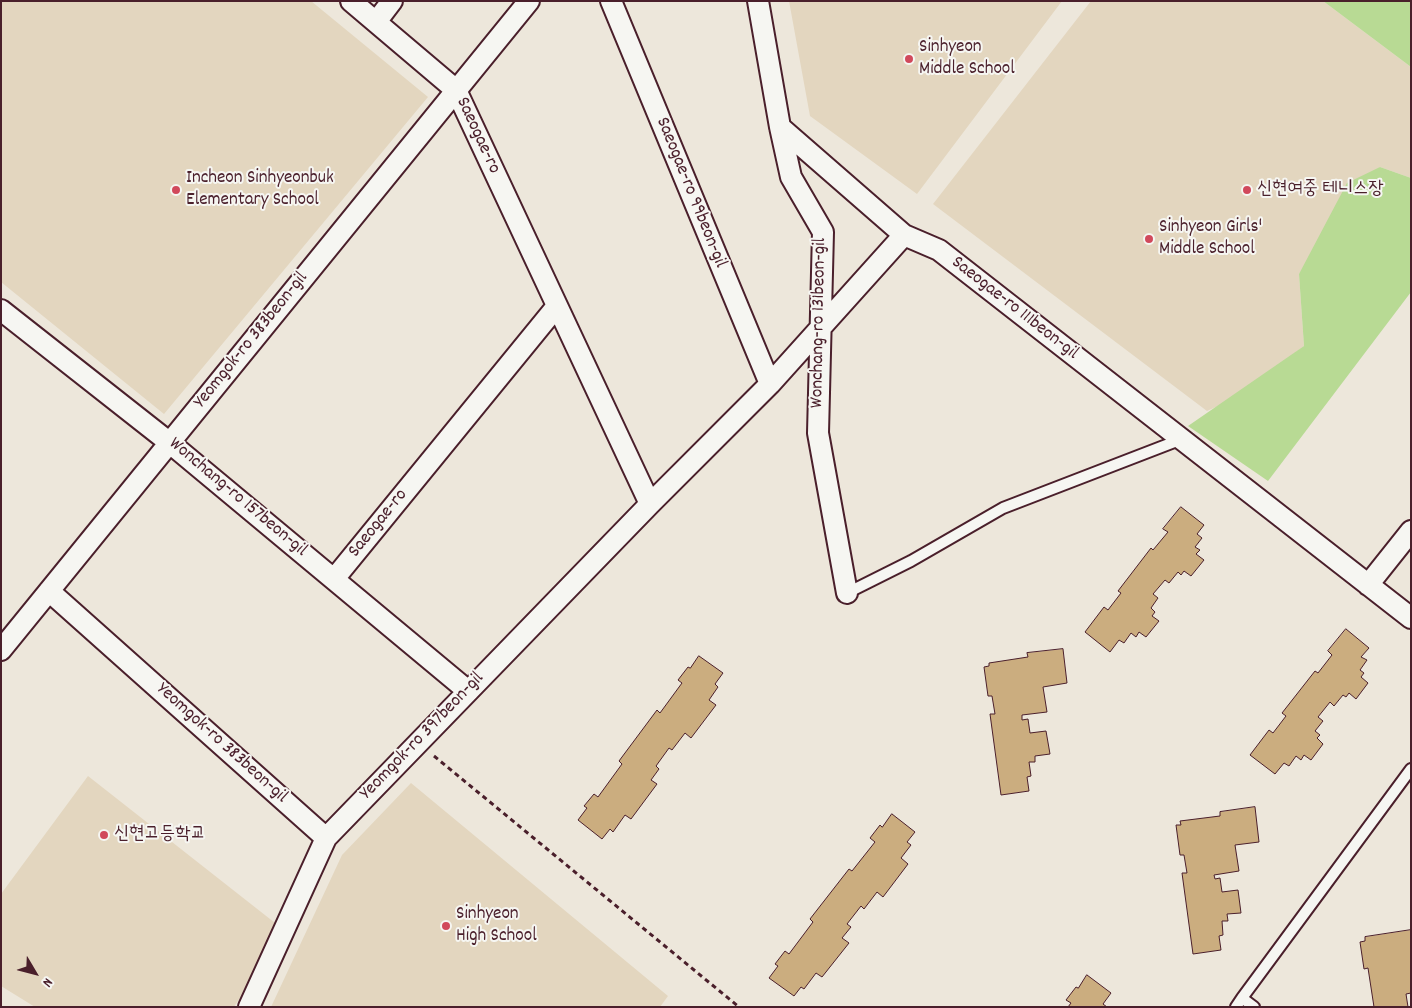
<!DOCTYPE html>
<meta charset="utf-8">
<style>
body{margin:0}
#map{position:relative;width:1412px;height:1008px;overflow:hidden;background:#ede7db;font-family:Dekko,sans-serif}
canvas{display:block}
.frame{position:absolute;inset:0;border:2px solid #4a1f2b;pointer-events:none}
.north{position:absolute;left:10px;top:948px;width:50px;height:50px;-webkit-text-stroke:4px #f6f6f2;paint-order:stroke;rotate:127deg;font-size:14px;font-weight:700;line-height:20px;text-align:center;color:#4a1f2b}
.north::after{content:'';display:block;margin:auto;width:18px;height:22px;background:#4a1f2b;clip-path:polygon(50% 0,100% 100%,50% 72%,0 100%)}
</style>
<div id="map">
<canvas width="1412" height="1008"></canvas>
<div class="frame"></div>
<div class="north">N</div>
</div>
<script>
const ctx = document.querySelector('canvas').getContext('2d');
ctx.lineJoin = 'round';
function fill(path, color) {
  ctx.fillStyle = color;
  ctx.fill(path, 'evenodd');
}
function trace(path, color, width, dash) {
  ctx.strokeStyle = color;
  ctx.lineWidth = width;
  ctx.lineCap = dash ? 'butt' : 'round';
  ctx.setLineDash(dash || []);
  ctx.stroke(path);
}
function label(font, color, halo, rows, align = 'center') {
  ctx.font = font + ' Dekko,"Poor Story",sans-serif';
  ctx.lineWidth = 4;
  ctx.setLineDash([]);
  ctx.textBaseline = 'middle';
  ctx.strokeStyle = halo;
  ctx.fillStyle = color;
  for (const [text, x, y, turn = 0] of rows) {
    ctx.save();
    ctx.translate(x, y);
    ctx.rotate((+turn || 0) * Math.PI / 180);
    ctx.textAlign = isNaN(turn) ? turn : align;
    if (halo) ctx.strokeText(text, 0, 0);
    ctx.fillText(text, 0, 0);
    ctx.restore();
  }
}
const built = new Path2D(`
 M1,1H311L428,97L164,414L1,282Z
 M789,1H1062L917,194L810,116Z
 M1091,1H1323L1411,67V178L1380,167L1299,274L1304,346L1240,396L1207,411L933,204Z
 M88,776L284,930L234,1007H35L1,986V894Z
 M411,783L668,996L660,1007H271L342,855Z`);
const green = new Path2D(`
 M1323,1H1411V67Z
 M1380,167L1411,178V292L1268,481L1188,426L1304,346L1299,274L1347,183Z`);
const building = new Path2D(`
 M1181,507L1204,525L1197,534L1202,538L1195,547L1200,550L1196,554L1204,560L1191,576L1184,571L1181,575L1178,572L1169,583L1165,580L1153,594L1158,598L1151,608L1155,612L1152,616L1159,621L1146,637L1139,632L1136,637L1131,633L1124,643L1119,640L1110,652L1085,632L1104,607L1108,610L1121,593L1118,591L1151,548L1153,550L1168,532L1163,529Z
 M1346,629L1369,648L1361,657L1367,660L1360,670L1364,673L1361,677L1368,683L1356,699L1349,693L1346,697L1343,695L1334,706L1330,702L1318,717L1323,721L1315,731L1320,735L1317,738L1323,744L1311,760L1304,755L1301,760L1296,756L1289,766L1284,763L1275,774L1250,755L1269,730L1273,733L1286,716L1282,713L1315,671L1318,673L1332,655L1328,651Z
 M1063,649L1067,683L1043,687L1047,712L1022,715V720L1028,719L1030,733L1046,731L1050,754L1035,756V762H1029L1031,776L1027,777L1029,791L1001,795L990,714H995L992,696H988L984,667L989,666V663L1028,657L1027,653Z
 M699,656L723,673L715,684L718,687L709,700L716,705L691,738L685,733L672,750L669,748L656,766L659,769L651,780L657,784L631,819L625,815L613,832L610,829L602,839L578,820L587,808L584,806L594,794L598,797L622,764L619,761L657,710L660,713L682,683L678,680L688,667L690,668Z
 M1255,807L1259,842L1235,845L1239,871L1214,875L1215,879L1220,878L1222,892L1238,890L1241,913L1227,914L1228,921H1222L1223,935L1219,936L1221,950L1193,954L1182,873H1187L1184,855H1180L1176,825H1181L1180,821L1220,816V812Z
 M892,814L915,832L907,842L911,845L901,858L908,864L883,897L877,892L864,909L861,906L847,924L851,927L842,938L849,943L822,977L816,973L804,989L801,987L794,996L769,978L778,966L775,964L785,951L789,954L813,922L810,919L849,869L852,871L875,842L870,838L880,825L882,827Z
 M1411,930V993L1406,994L1408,1007H1374L1368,968L1364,969L1360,942L1365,941V937Z
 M1087,975L1111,993L1103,1004L1107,1007H1068L1071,1003L1066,1000L1076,987L1078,988Z`);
const path = new Path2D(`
 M434,756L739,1007`);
const lane = new Path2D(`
 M847,593L911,561L1003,508L1182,439
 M1242,998L1411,769
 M1236,1007L1242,998L1254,1007`);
const street = new Path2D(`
 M351,1L456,90L650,504
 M611,1L770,384
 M758,1L780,127L791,177L823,232L818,433L847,593
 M376,22L392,1
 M780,127L904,235L939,250L1411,618
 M1,310L170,443L468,691
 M334,579L557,306
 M1368,585L1411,531
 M49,591L326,838
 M1,650L529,1
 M249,1007L326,838L650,504L770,384L904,235`);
const markers = [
 [909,59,5,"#d1495b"],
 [176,190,5,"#d1495b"],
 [1247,190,5,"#d1495b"],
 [1149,239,5,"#d1495b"],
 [104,835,5,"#d1495b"],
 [446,926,5,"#d1495b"]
];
const poiNames = [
 ["Sinhyeon",919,48],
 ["Middle School",919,70],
 ["Incheon Sinhyeonbuk",186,179],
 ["Elementary School",186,201],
 ["신현여중 테니스장",1257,190],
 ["Sinhyeon Girls'",1159,228],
 ["Middle School",1159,250],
 ["신현고등학교",114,835],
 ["Sinhyeon",456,915],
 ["High School",456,937]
];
const streetNames = [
 ["Saeogae-ro",477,136,65],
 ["Saeogae-ro 99beon-gil",690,193,68],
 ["Saeogae-ro 111beon-gil",1014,309,38],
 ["Wonchang-ro 131beon-gil",820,323,-89],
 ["Yeomgok-ro 383beon-gil",252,341,-51],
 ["Wonchang-ro 157beon-gil",237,498,40],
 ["Saeogae-ro",379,524,-51],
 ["Yeomgok-ro 397beon-gil",423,737,-46],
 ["Yeomgok-ro 383beon-gil",221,744,42]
];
fill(built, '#e3d6bf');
fill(green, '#b8da94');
fill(building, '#cbad7f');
trace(building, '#4a1f2b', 1);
trace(lane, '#4a1f2b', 14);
trace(street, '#4a1f2b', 24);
trace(path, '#4a1f2b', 3, [5, 4]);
trace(lane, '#f6f6f2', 10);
trace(street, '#f6f6f2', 20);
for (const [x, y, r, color] of markers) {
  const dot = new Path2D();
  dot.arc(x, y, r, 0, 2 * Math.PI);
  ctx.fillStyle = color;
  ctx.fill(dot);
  trace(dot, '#f6f6f2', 2);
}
label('19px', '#4a1f2b', '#f6f6f2', poiNames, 'left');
label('19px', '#4a1f2b', '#f6f6f2', streetNames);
</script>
